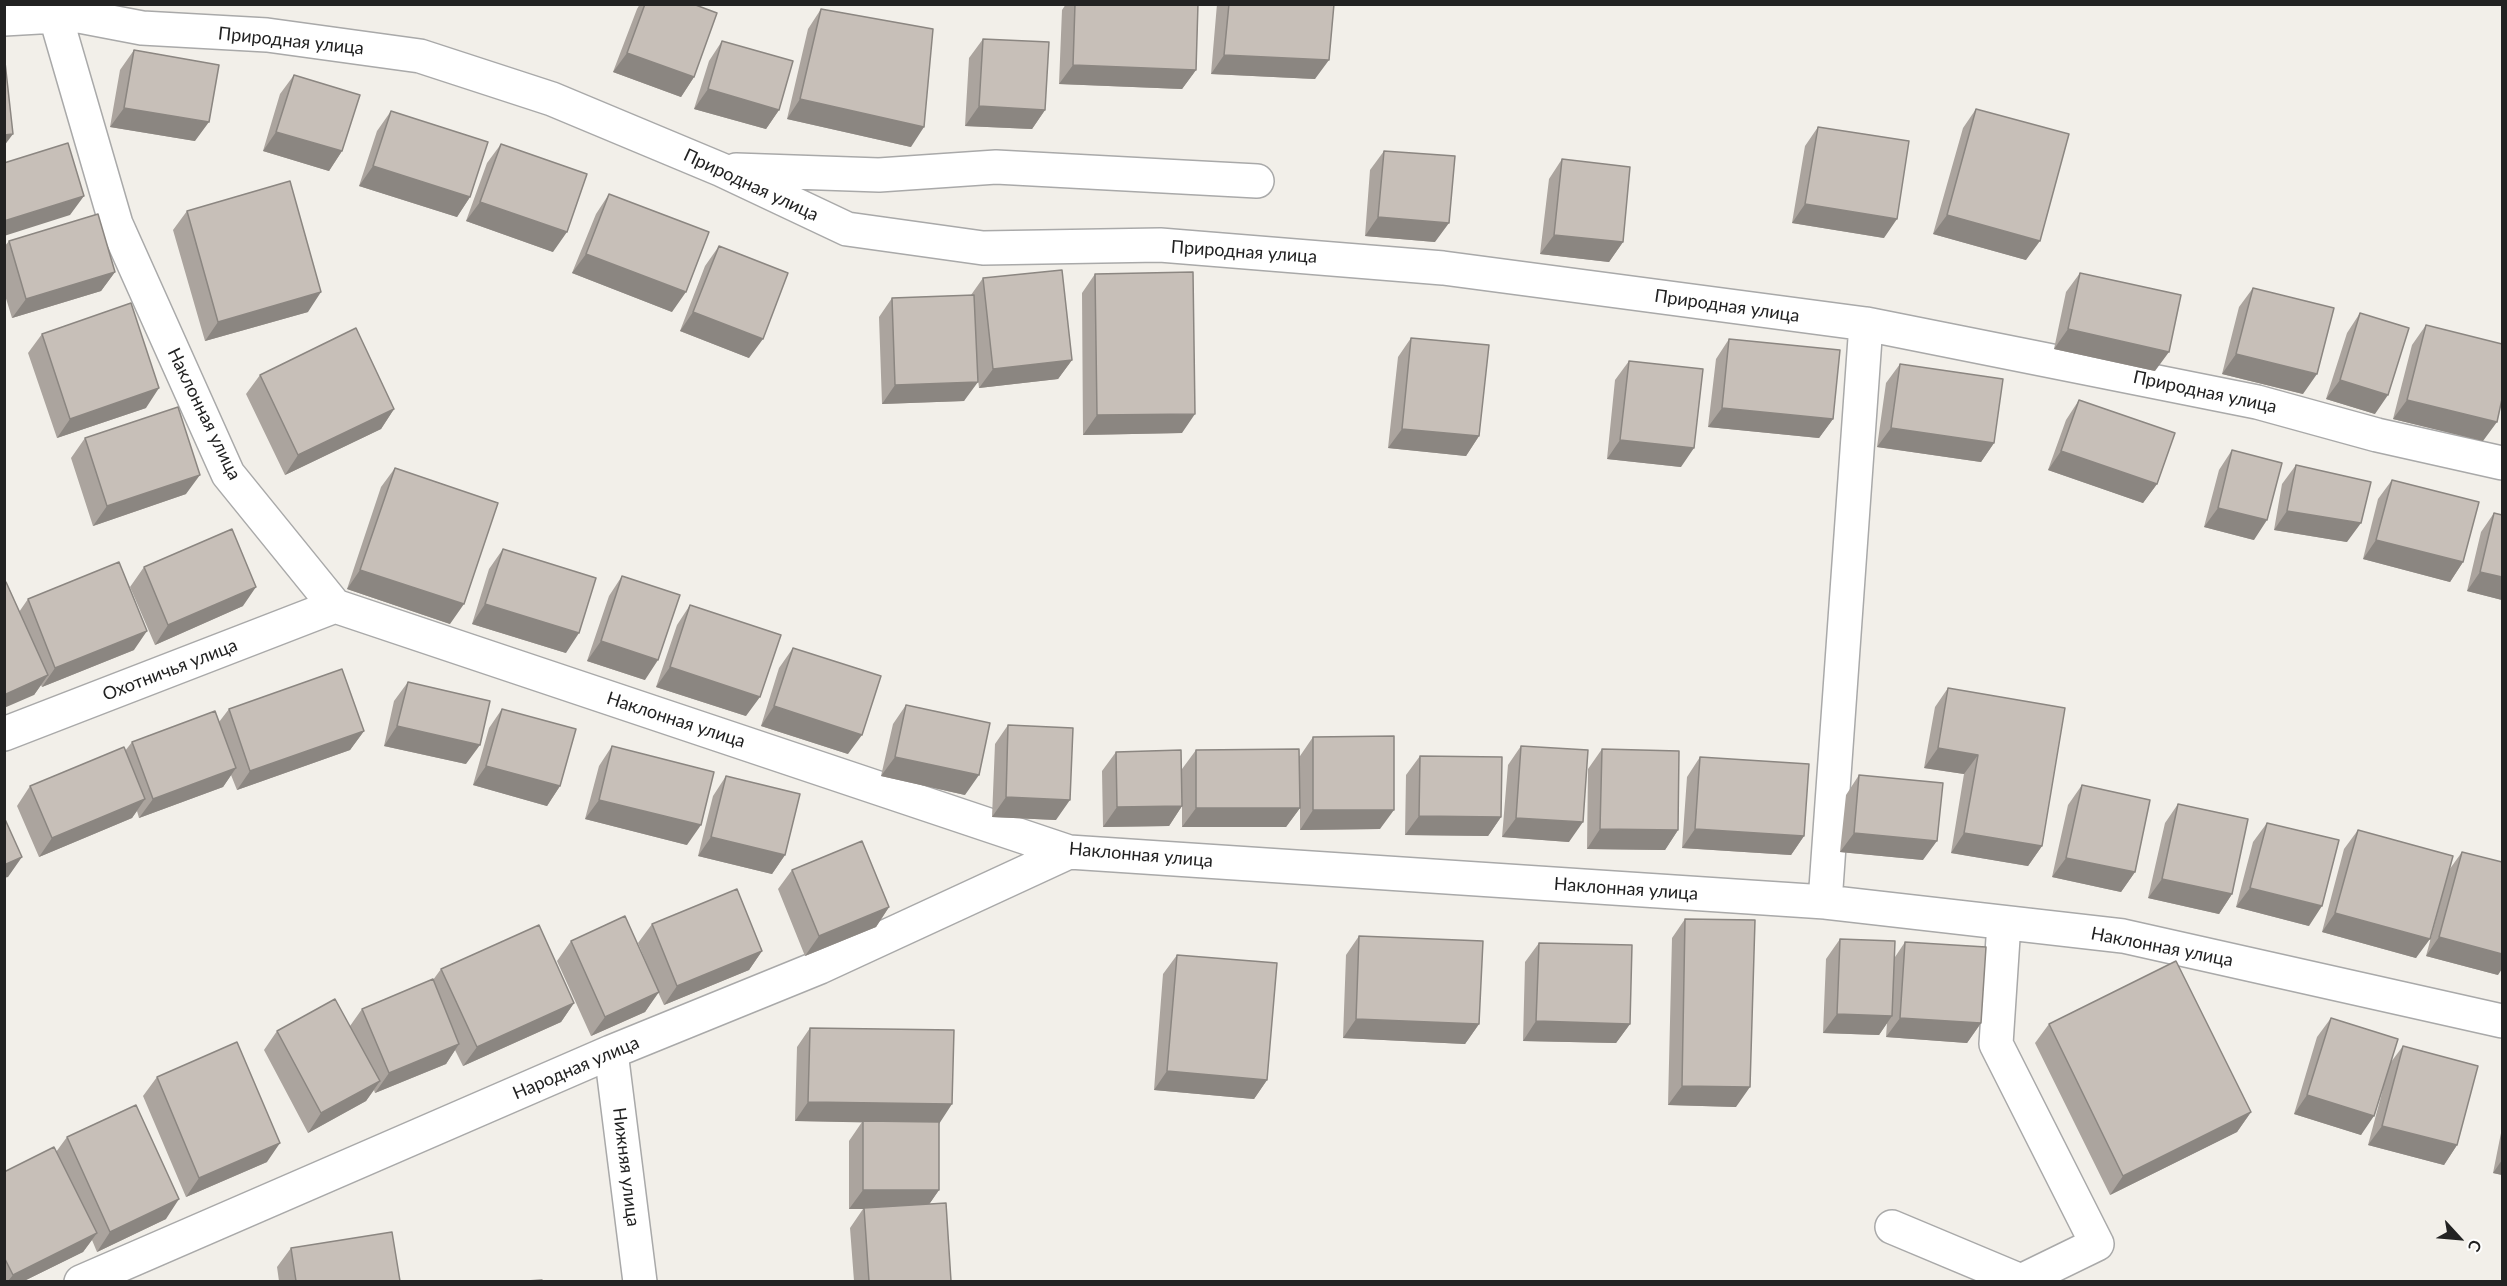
<!DOCTYPE html>
<meta charset="utf-8">
<style>
body{margin:0}
#map{position:relative;width:2507px;height:1286px;overflow:hidden;background:#f2efe9;font-family:Lato,sans-serif}
canvas{display:block}
.frame{position:absolute;inset:0;border:6px solid #222;pointer-events:none}
.north{position:absolute;left:2429px;top:1208px;width:60px;height:60px;-webkit-text-stroke:4px #fff;paint-order:stroke;rotate:116deg;font-size:16px;font-weight:700;line-height:24px;text-align:center;color:#222}
.north::after{content:'';display:block;margin:auto;width:21px;height:27px;background:#222;clip-path:polygon(50% 0,100% 100%,50% 72%,0 100%)}
</style>
<div id="map">
<canvas width="2507" height="1286"></canvas>
<div class="frame"></div>
<div class="north">С</div>
</div>
<script>
const ctx = document.querySelector('canvas').getContext('2d');
ctx.lineJoin = 'round';
function trace(path, color, width, dash) {
  ctx.strokeStyle = color;
  ctx.lineWidth = width;
  ctx.lineCap = dash ? 'butt' : 'round';
  ctx.setLineDash(dash || []);
  ctx.stroke(path);
}
function fill(path, color) {
  ctx.fillStyle = color;
  ctx.fill(path, 'evenodd');
}
function label(font, color, halo, rows, align = 'center') {
  ctx.font = font + ' Lato,sans-serif';
  ctx.lineWidth = 4.5;
  ctx.setLineDash([]);
  ctx.textBaseline = 'middle';
  ctx.strokeStyle = halo;
  ctx.fillStyle = color;
  for (const [text, x, y, turn = 0] of rows) {
    ctx.save();
    ctx.translate(x, y);
    ctx.rotate((+turn || 0) * Math.PI / 180);
    ctx.textAlign = isNaN(turn) ? turn : align;
    if (halo) ctx.strokeText(text, 0, 0);
    ctx.fillText(text, 0, 0);
    ctx.restore();
  }
}
const minor = new Path2D(`
 M52,4L116,224L228,474L335,606L1069,852L1825,902L2123,936L2502,1021
 M4,19L74,15L142,28L267,35L420,56L552,99L722,170L847,229L983,248L1160,245L1443,268L1866,324L2257,402L2377,435L2502,463
 M736,170L879,175L996,167L1257,181
 M4,734L335,606
 M1825,902L1866,324
 M611,1052L640,1282
 M1892,1227L2021,1281L2097,1244L1996,1044L2004,923
 M81,1282L611,1052L820,967L1069,852`);
const wall = new Path2D(`
 M640,4H693L694,77L681,97L613,72L637,9Z
 M1066,4H1198L1196,70L1182,89L1059,84L1062,10Z
 M1217,4H1334L1315,79L1211,74Z
 M821,9L911,147L787,119L808,29Z
 M983,39L1045,110L1032,129L965,126L969,58Z
 M722,41L779,110L766,129L694,109L709,61Z
 M134,50L195,141L110,127L120,70Z
 M294,75L342,151L329,171L263,151L280,94Z
 M1976,109L2026,260L1933,234L1963,128Z
 M391,111L470,197L457,217L359,186L377,131Z
 M1818,127L1884,238L1792,223L1805,146Z
 M501,144L553,252L466,221L487,163Z
 M1384,151L1435,242L1365,236L1370,170Z
 M1562,159L1623,242L1609,262L1540,254L1549,179Z
 M609,194L672,312L572,273L596,214Z
 M187,211L308,312L205,341L173,230Z
 M9,241L115,272L101,291L12,318L4,292V247Z
 M719,246L749,358L680,331L705,266Z
 M2080,273L2155,371L2054,349L2066,292Z
 M1095,274L1182,433L1083,435L1082,293Z
 M983,278L1072,360L1058,379L979,388L977,370L964,401L882,404L879,317L892,298L971,295Z
 M2253,288L2303,394L2222,374L2239,307Z
 M2360,313L2375,414L2326,399L2347,333Z
 M2426,325L2483,441L2393,419L2412,345Z
 M42,334L146,408L57,438L28,353Z
 M1411,338L1479,436L1466,456L1388,448L1398,357Z
 M1729,339L1833,419L1819,438L1708,427L1716,359Z
 M1629,361L1681,467L1607,459L1615,380Z
 M1900,364L1994,443L1981,462L1877,447L1886,383Z
 M260,375L394,409L381,429L285,475L246,394Z
 M2079,400L2157,484L2143,503L2048,470L2066,420Z
 M85,438L186,494L93,526L71,458Z
 M2232,450L2254,540L2204,527L2219,470Z
 M2296,465L2347,542L2274,530L2282,484Z
 M395,468L450,624L347,589L381,487Z
 M2392,480L2463,562L2450,582L2363,559L2378,499Z
 M2494,513L2502,515V600L2467,591L2481,532Z
 M503,549L566,653L472,624L489,569Z
 M144,567L243,606L155,645L130,587Z
 M622,576L645,680L587,661L609,596Z
 M28,599L134,650L42,687L41,685L34,695L19,612Z
 M690,605L746,716L656,687L677,625Z
 M793,648L848,754L761,726L779,668Z
 M408,682L466,764L384,746L394,701Z
 M1948,688L2042,846L2028,866L1951,853L1964,774L1924,768L1935,707Z
 M906,705L965,795L881,776L893,724Z
 M229,709L364,731L350,750L237,790L231,775L223,787L139,818L137,811L132,818L39,857L17,806L30,786L125,751L132,742L219,722Z
 M502,709L560,786L547,806L473,785L489,728Z
 M1008,725L1056,820L992,817L995,744Z
 M1313,737L1380,829L1300,830V808L1286,827H1182V769L1196,750L1300,756Z
 M612,746L687,845L585,819L599,766Z
 M1521,746L1569,842L1502,837L1508,765Z
 M1602,749L1678,830L1665,850L1587,849L1588,769Z
 M1116,752L1182,806L1169,826L1103,827L1102,771Z
 M1420,756L1501,817L1488,836L1405,835L1406,775Z
 M1700,757L1804,836L1791,855L1682,848L1687,777Z
 M1859,775L1923,860L1840,852L1846,795Z
 M726,776L785,855L772,874L698,856L713,796Z
 M2082,785L2135,872L2121,892L2052,877L2068,805Z
 M2178,804L2232,894L2219,914L2148,898L2165,823Z
 M2267,823L2309,926L2236,907L2253,842Z
 M2358,830L2449,870L2462,852L2498,975L2426,956L2441,900L2416,958L2322,932L2344,849Z
 M792,870L889,907L876,927L805,956L778,889Z
 M1685,919L1736,1107L1668,1105L1672,938Z
 M652,924L762,951L749,970L664,1005L658,992L645,1012L591,1036L557,961L571,941L656,986L638,943Z
 M1359,936L1479,1024L1465,1044L1343,1038L1346,955Z
 M1840,939L1895,957L1905,942L1981,1023L1967,1043L1886,1037L1887,1023L1879,1035L1823,1033L1826,959Z
 M1539,943L1630,1024L1616,1043L1523,1041L1525,962Z
 M1177,955L1267,1080L1254,1099L1154,1090L1163,974Z
 M441,969L574,1003L561,1022L463,1066L455,1050L446,1064L375,1093L374,1090L366,1101L308,1133L264,1050L277,1031L350,1026L362,1009L433,980Z
 M2331,1018L2391,1062L2403,1046L2457,1145L2444,1165L2368,1145L2383,1089L2361,1135L2294,1114L2317,1037Z
 M2049,1024L2251,1112L2237,1132L2110,1195L2035,1043Z
 M810,1028L939,1123V1190L929,1204L951,1281H854L850,1228L863,1209H849V1141L862,1122L795,1121L797,1047Z
 M157,1077L267,1162L186,1197L143,1096Z
 M2502,1128V1175L2493,1173Z
 M67,1137L166,1219L97,1252L92,1240L83,1252L24,1281H4V1172L56,1152Z
 M291,1248L400,1281H279L277,1267Z`);
const shadedWall = new Path2D(`
 M627,53L694,77L681,97L613,72Z
 M1224,55L1329,60L1315,79L1211,74Z
 M1073,65L1196,70L1182,89L1059,84Z
 M708,89L779,110L766,129L694,109Z
 M800,99L924,127L911,147L787,119Z
 M979,106L1045,110L1032,129L965,126Z
 M124,108L209,122L195,141L110,127Z
 M276,132L342,151L329,171L263,151Z
 M13,134L4,146V135Z
 M373,166L470,197L457,217L359,186Z
 M84,196L70,215L4,236V221Z
 M480,202L567,232L553,252L466,221Z
 M1805,204L1897,219L1884,238L1792,223Z
 M1947,215L2040,241L2026,260L1933,234Z
 M1378,217L1449,223L1435,242L1365,236Z
 M1554,235L1623,242L1609,262L1540,254Z
 M586,254L686,292L672,312L572,273Z
 M115,272L101,291L12,318L26,299Z
 M321,292L308,312L205,341L218,322Z
 M693,312L763,339L749,358L680,331Z
 M2068,329L2169,352L2155,371L2054,349Z
 M2236,354L2317,374L2303,394L2222,374Z
 M1072,360L1058,379L979,388L993,369Z
 M2340,380L2388,395L2375,414L2326,399Z
 M978,382L964,401L882,404L895,385Z
 M159,388L146,408L57,438L70,419Z
 M2407,400L2497,422L2483,441L2393,419Z
 M1722,408L1833,419L1819,438L1708,427Z
 M394,409L381,429L285,475L298,455Z
 M1195,414L1182,433L1083,435L1097,415Z
 M1891,428L1994,443L1981,462L1877,447Z
 M1402,429L1479,436L1466,456L1388,448Z
 M1620,440L1694,448L1681,467L1607,459Z
 M2061,451L2157,484L2143,503L2048,470Z
 M200,475L186,494L93,526L107,506Z
 M2218,508L2267,520L2254,540L2204,527Z
 M2287,511L2361,523L2347,542L2274,530Z
 M2376,540L2463,562L2450,582L2363,559Z
 M360,570L464,604L450,624L347,589Z
 M2480,572L2502,577V600L2467,591Z
 M256,587L243,606L155,645L168,625Z
 M485,604L579,633L566,653L472,624Z
 M147,631L134,650L42,687L55,668Z
 M601,641L658,660L645,680L587,661Z
 M670,667L760,697L746,716L656,687Z
 M48,675L34,695L4,708V695Z
 M774,706L862,735L848,754L761,726Z
 M397,726L480,745L466,764L384,746Z
 M364,731L350,750L237,790L250,771Z
 M1938,748L1978,755L1964,774L1924,768Z
 M895,757L979,775L965,795L881,776Z
 M486,766L560,786L547,806L473,785Z
 M236,768L223,787L139,818L153,799Z
 M1006,797L1070,800L1056,820L992,817Z
 M145,799L132,818L39,857L52,838Z
 M599,800L701,825L687,845L585,819Z
 M1182,806L1169,826L1103,827L1117,807Z
 M1196,808H1300L1286,827H1182Z
 M1313,810H1394L1380,829L1300,830Z
 M1419,816L1501,817L1488,836L1405,835Z
 M1516,818L1583,822L1569,842L1502,837Z
 M1600,829L1678,830L1665,850L1587,849Z
 M1695,829L1804,836L1791,855L1682,848Z
 M1854,833L1937,841L1923,860L1840,852Z
 M1964,833L2042,846L2028,866L1951,853Z
 M711,837L785,855L772,874L698,856Z
 M22,857L8,877L4,878V865Z
 M2066,858L2135,872L2121,892L2052,877Z
 M2162,879L2232,894L2219,914L2148,898Z
 M2250,888L2322,906L2309,926L2236,907Z
 M889,907L876,927L805,956L819,936Z
 M2335,913L2430,939L2416,958L2322,932Z
 M2439,937L2502,954V969L2498,975L2426,956Z
 M762,951L749,970L664,1005L677,986Z
 M659,992L645,1012L591,1036L605,1017Z
 M574,1003L561,1022L463,1066L477,1047Z
 M1837,1014L1892,1016L1879,1035L1823,1033Z
 M1900,1018L1981,1023L1967,1043L1886,1037Z
 M1356,1019L1479,1024L1465,1044L1343,1038Z
 M1536,1021L1630,1024L1616,1043L1523,1041Z
 M459,1044L446,1064L375,1093L389,1073Z
 M1167,1071L1267,1080L1254,1099L1154,1090Z
 M380,1081L366,1101L308,1133L321,1113Z
 M1682,1086L1750,1087L1736,1107L1668,1105Z
 M2307,1095L2374,1116L2361,1135L2294,1114Z
 M808,1102L952,1104L939,1124L795,1121Z
 M2251,1112L2237,1132L2110,1195L2123,1176Z
 M2382,1126L2457,1145L2444,1165L2368,1145Z
 M280,1143L267,1162L186,1197L199,1178Z
 M2502,1160V1175L2493,1173Z
 M863,1190H939L926,1209H849Z
 M179,1199L166,1219L97,1252L110,1232Z
 M97,1233L83,1252L24,1281H8L13,1275Z`);
const building = new Path2D(`
 M645,4H693L717,13L694,77L627,53Z
 M1075,4H1198L1196,70L1073,65Z
 M1229,4H1334L1329,60L1224,55Z
 M821,9L933,29L924,127L800,99Z
 M983,39L1049,42L1045,110L979,106Z
 M722,41L793,61L779,110L708,89Z
 M134,50L219,65L209,122L124,108Z
 M4,53L13,134L4,135Z
 M294,75L360,95L342,151L276,132Z
 M1976,109L2069,134L2040,241L1947,215Z
 M391,111L488,142L470,197L373,166Z
 M1818,127L1909,141L1897,219L1805,204Z
 M68,143L84,196L4,221V163Z
 M501,144L587,174L567,232L480,202Z
 M1384,151L1455,156L1449,223L1378,217Z
 M1562,159L1630,167L1623,242L1554,235Z
 M290,181L321,292L218,322L187,211Z
 M609,194L709,232L686,292L586,254Z
 M98,214L115,272L26,299L9,241Z
 M719,246L788,273L763,339L693,312Z
 M1062,270L1072,360L993,369L983,278Z
 M1193,272L1195,414L1097,415L1095,274Z
 M2080,273L2181,295L2169,352L2068,329Z
 M2253,288L2334,308L2317,374L2236,354Z
 M974,295L978,382L895,385L892,298Z
 M131,303L159,388L70,419L42,334Z
 M2360,313L2409,328L2388,395L2340,380Z
 M2426,325L2502,344V399L2497,422L2407,400Z
 M356,328L394,409L298,455L260,375Z
 M1411,338L1489,345L1479,436L1402,429Z
 M1729,339L1840,350L1833,419L1722,408Z
 M1629,361L1703,369L1694,448L1620,440Z
 M1900,364L2003,379L1994,443L1891,428Z
 M2079,400L2175,433L2157,484L2061,451Z
 M178,407L200,475L107,506L85,438Z
 M2232,450L2282,463L2267,520L2218,508Z
 M2296,465L2371,482L2361,523L2287,511Z
 M395,468L498,503L464,604L360,570Z
 M2392,480L2479,502L2463,562L2376,540Z
 M2494,513L2502,515V577L2480,572Z
 M232,529L256,587L168,625L144,567Z
 M503,549L596,578L579,633L485,604Z
 M119,562L147,631L55,668L28,599Z
 M622,576L680,595L658,660L601,641Z
 M6,582L48,675L4,695V583Z
 M690,605L781,635L760,697L670,667Z
 M793,648L881,676L862,735L774,706Z
 M342,669L364,731L250,771L229,709Z
 M408,682L490,701L480,745L397,726Z
 M1948,688L2065,708L2042,846L1964,833L1978,755L1938,748Z
 M906,705L990,723L979,775L895,757Z
 M502,709L576,729L560,786L486,766Z
 M215,711L236,768L153,799L132,742Z
 M1008,725L1073,728L1070,800L1006,797Z
 M1394,736V810H1313V737Z
 M612,746L714,772L701,825L599,800Z
 M1521,746L1588,750L1583,822L1516,818Z
 M124,747L145,799L52,838L30,786Z
 M1299,749L1300,808H1196V750Z
 M1602,749L1679,751L1678,830L1600,829Z
 M1181,750L1182,806L1117,807L1116,752Z
 M1420,756L1502,757L1501,817L1419,816Z
 M1700,757L1809,764L1804,836L1695,829Z
 M1859,775L1943,783L1937,841L1854,833Z
 M726,776L800,794L785,855L711,837Z
 M2082,785L2150,800L2135,872L2066,858Z
 M2178,804L2248,819L2232,894L2162,879Z
 M4,817L22,857L4,865Z
 M2267,823L2339,840L2322,906L2250,888Z
 M2358,830L2453,856L2430,939L2335,913Z
 M862,841L889,907L819,936L792,870Z
 M2462,852L2502,862V954L2439,937Z
 M737,889L762,951L677,986L652,924Z
 M625,916L659,992L605,1017L571,941Z
 M1685,919L1755,920L1750,1087L1682,1086Z
 M539,925L574,1003L477,1047L441,969Z
 M1359,936L1483,941L1479,1024L1356,1019Z
 M1840,939L1895,941L1892,1016L1837,1014Z
 M1905,942L1986,947L1981,1023L1900,1018Z
 M1539,943L1632,945L1630,1024L1536,1021Z
 M1177,955L1277,963L1267,1080L1167,1071Z
 M2176,961L2251,1112L2123,1176L2049,1024Z
 M433,979L459,1044L389,1073L362,1009Z
 M335,999L380,1081L321,1113L277,1031Z
 M2331,1018L2398,1039L2374,1116L2307,1095Z
 M810,1028L954,1030L952,1104L808,1102Z
 M237,1042L280,1143L199,1178L157,1077Z
 M2403,1046L2478,1066L2457,1145L2382,1126Z
 M136,1105L179,1199L110,1232L67,1137Z
 M863,1121L939,1122V1190H863Z
 M54,1147L97,1233L13,1275L4,1257V1172Z
 M946,1203L951,1281H869L864,1208Z
 M392,1232L400,1281H296L291,1248Z
 M542,1280V1281H527Z`);
const streetNames = [
 ["Природная улица",291,41,6],
 ["Природная улица",751,185,25],
 ["Природная улица",1244,252,4],
 ["Природная улица",1727,306,8],
 ["Природная улица",2205,392,12],
 ["Наклонная улица",204,414,64],
 ["Охотничья улица",170,670,-21],
 ["Наклонная улица",676,720,18],
 ["Наклонная улица",1141,855,5],
 ["Наклонная улица",1626,889,4],
 ["Наклонная улица",2162,947,11],
 ["Народная улица",576,1068,-23],
 ["Нижняя улица",626,1167,83]
];
trace(minor, '#a9a9a9', 36);
trace(minor, '#fff', 33);
fill(wall, '#aba49e');
fill(shadedWall, '#8b8681');
fill(building, '#c7bfb8');
trace(building, '#8b8681', 1.5);
label('18px', '#222', '#fff', streetNames);
</script>
